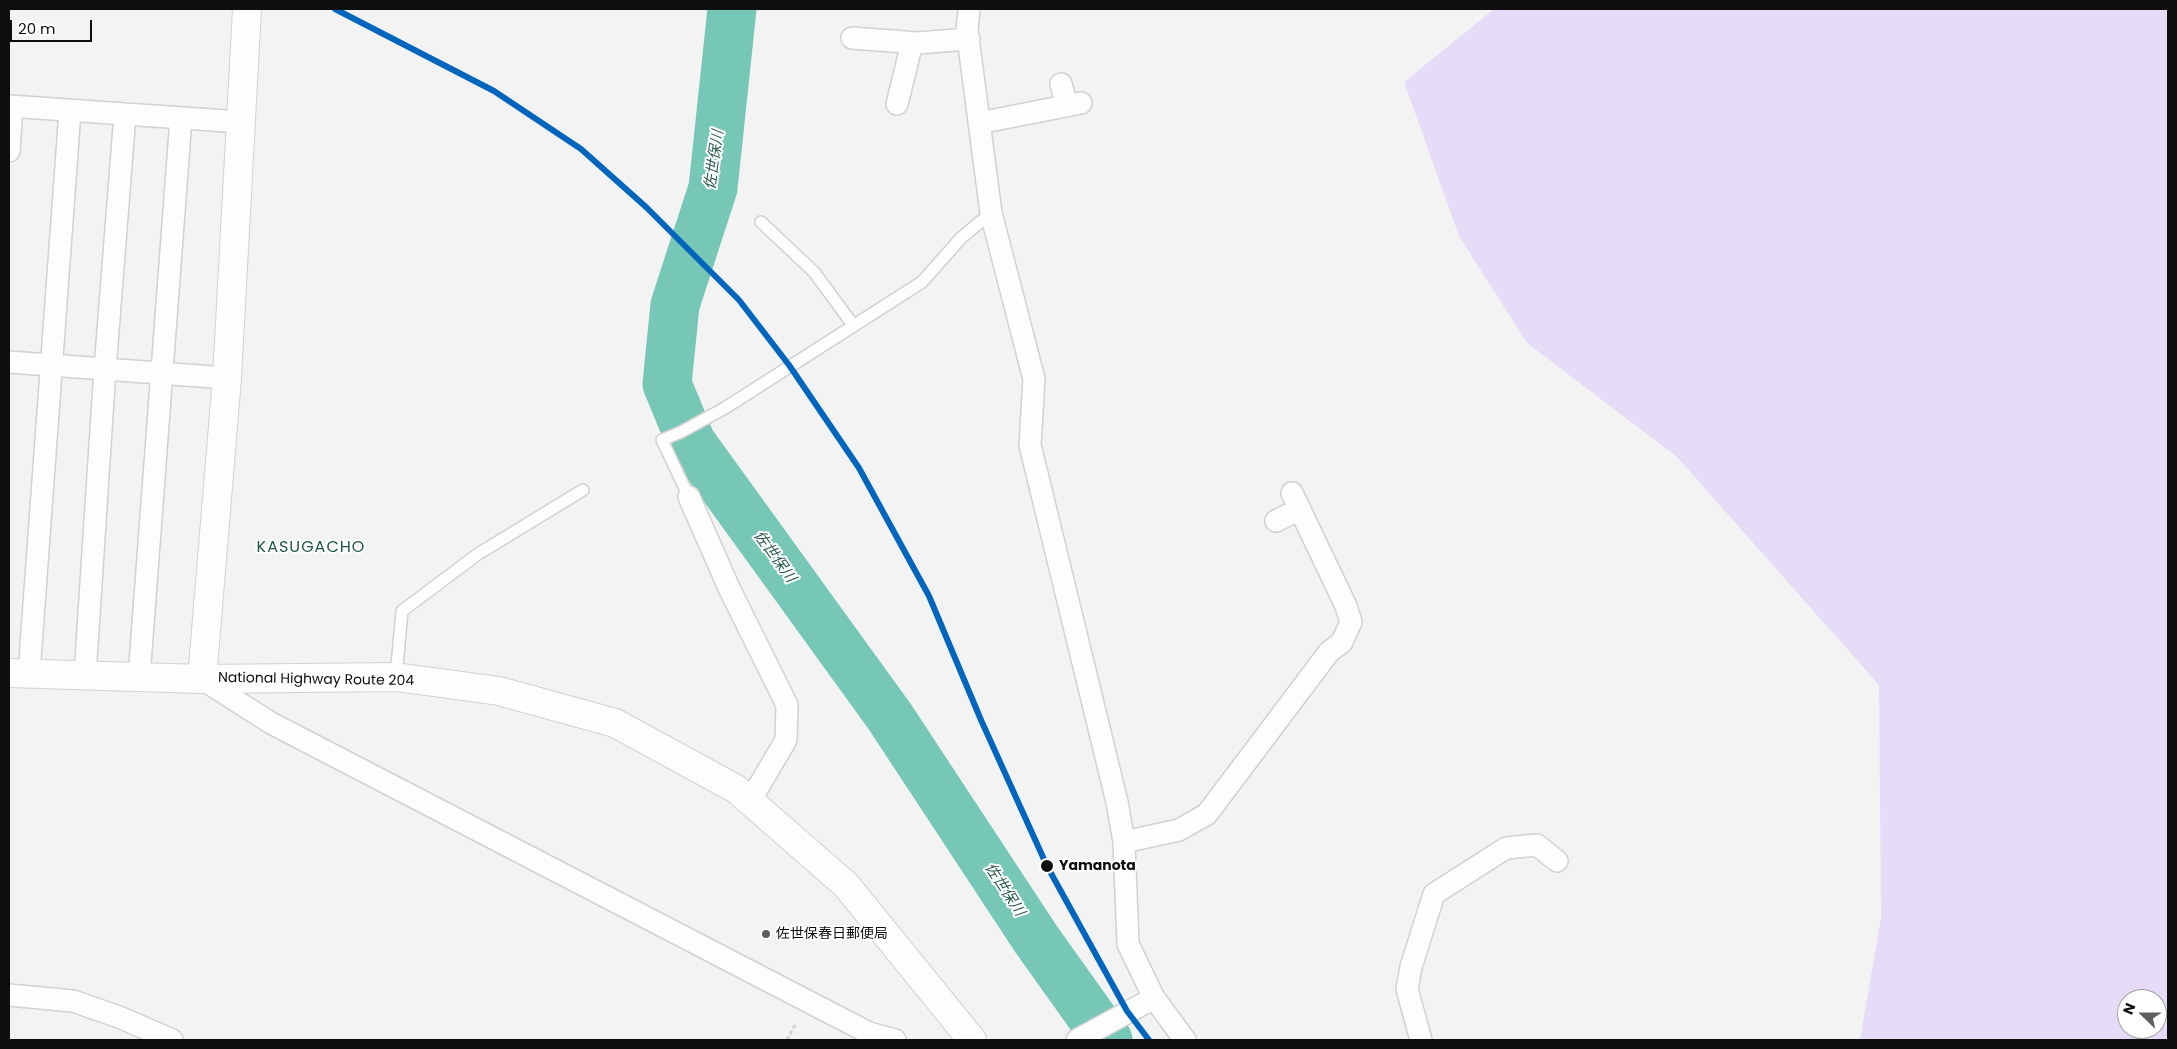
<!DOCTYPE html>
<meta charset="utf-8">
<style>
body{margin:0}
#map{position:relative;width:2177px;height:1049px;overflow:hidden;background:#f3f3f4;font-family:Poppins,sans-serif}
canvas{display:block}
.frame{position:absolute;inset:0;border:10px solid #0f0e0f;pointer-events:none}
.north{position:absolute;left:2117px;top:989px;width:50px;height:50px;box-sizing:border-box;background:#fff;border:1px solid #9f9f9f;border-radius:50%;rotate:292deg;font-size:14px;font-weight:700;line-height:20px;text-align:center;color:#0f0e0f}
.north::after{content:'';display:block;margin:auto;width:18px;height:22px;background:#5f5e5f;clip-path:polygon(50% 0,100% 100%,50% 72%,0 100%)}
.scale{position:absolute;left:10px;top:20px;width:82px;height:22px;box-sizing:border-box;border:2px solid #0f0e0f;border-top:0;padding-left:6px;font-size:15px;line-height:18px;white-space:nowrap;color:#0f0e0f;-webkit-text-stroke:4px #fff;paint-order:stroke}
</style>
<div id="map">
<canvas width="2177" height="1049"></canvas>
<div class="frame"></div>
<div class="north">N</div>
<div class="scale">20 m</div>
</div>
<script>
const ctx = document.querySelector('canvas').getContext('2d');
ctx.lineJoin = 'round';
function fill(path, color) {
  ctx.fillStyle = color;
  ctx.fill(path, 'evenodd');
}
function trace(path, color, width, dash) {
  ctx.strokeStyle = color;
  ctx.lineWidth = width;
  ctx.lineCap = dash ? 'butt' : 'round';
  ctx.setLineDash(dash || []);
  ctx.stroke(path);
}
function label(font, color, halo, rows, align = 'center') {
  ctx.font = font + ' Poppins,"Noto Sans JP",sans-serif';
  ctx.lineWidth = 4;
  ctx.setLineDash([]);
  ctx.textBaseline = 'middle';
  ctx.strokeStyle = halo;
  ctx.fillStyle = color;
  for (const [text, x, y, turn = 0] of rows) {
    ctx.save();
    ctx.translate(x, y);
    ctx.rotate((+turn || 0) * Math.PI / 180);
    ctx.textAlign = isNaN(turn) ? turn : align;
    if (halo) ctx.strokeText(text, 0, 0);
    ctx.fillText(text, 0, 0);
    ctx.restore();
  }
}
const green = new Path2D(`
 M1494,9H2168V1040H1860L1881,917L1879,685L1677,457L1527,343L1459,236L1404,82ZM2127,999H2157V1029H2127Z`);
const river = new Path2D(`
 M732,9L713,188L675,305L667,384L691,442L890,717L1036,939L1108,1040`);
const path = new Path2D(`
 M787,1040L796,1023`);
const lane = new Path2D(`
 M761,222L814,272L853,325
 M689,497L662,440L681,432L725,408L922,282L961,238L991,213
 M396,677L402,611L478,554L583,490`);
const street = new Path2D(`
 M969,9L967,30L991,213L1034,379L1030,445L1117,802L1124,842L1128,944L1154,998L1185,1040
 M852,38L917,43L969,39
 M1061,84L1067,106
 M897,104L912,43
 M9,106L241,122
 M979,123L1081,103
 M9,151L12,106
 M9,362L227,378
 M689,497L729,588L787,705L786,740L750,801
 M1276,521L1300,509
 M29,673L70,111
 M85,675L105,369L125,114
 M139,677L181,118
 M202,679L271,723L869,1033L895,1040
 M1124,842L1179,830L1207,814L1329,652L1342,642L1351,622L1346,606L1292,493
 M9,995L73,1001L119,1017L172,1040
 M1077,1040L1154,998
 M1421,1040L1407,989L1411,967L1434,894L1506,848L1537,845L1557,861`);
const secondary = new Path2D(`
 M202,679L227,378L247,9`);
const highway = new Path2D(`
 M9,673L202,679L396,677L499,691L615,723L736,789L846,885L972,1040`);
const rail1 = new Path2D(`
 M335,9L494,91L581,149L646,207L739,300L789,365L859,468L929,596L981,720L1047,866L1127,1011L1149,1040`);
const markers = [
 [1047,866,7,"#0f0e0f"],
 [766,934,5,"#5f5e5f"]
];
const streetNames = [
 ["National Highway Route 204",316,680,1]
];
const stopNames = [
 ["Yamanota",1059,866]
];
const poiNames = [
 ["佐世保春日郵便局",776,934]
];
const waterNames = [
 ["佐世保川",715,160,-82],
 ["佐世保川",774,557,54],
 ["佐世保川",1004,890,57]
];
const quarterNames = [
 ["KASUGACHO",311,548]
];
fill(green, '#e7dcf7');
trace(river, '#76c7b5', 49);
trace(lane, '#d1d1d2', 14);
trace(street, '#d1d1d2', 24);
trace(secondary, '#d1d1d2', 30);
trace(highway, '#d1d1d2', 30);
trace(path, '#d4d4d5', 3, [4, 2.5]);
trace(lane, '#fdfdfd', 11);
trace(street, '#fdfdfd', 21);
trace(secondary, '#fdfdfd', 28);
trace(highway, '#fdfdfd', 28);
trace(rail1, '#0065bd', 6);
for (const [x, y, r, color] of markers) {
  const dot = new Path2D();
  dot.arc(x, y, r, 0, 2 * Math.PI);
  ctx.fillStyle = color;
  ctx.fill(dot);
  trace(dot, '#fff', 2);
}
label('14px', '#0f0e0f', '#fff', streetNames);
label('bold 14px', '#0f0e0f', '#fff', stopNames, 'left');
label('14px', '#0f0e0f', '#fff', poiNames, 'left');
label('italic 15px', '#2c5b4f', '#fff', waterNames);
ctx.letterSpacing = '1px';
label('16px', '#205548', '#fff', quarterNames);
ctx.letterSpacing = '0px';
</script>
